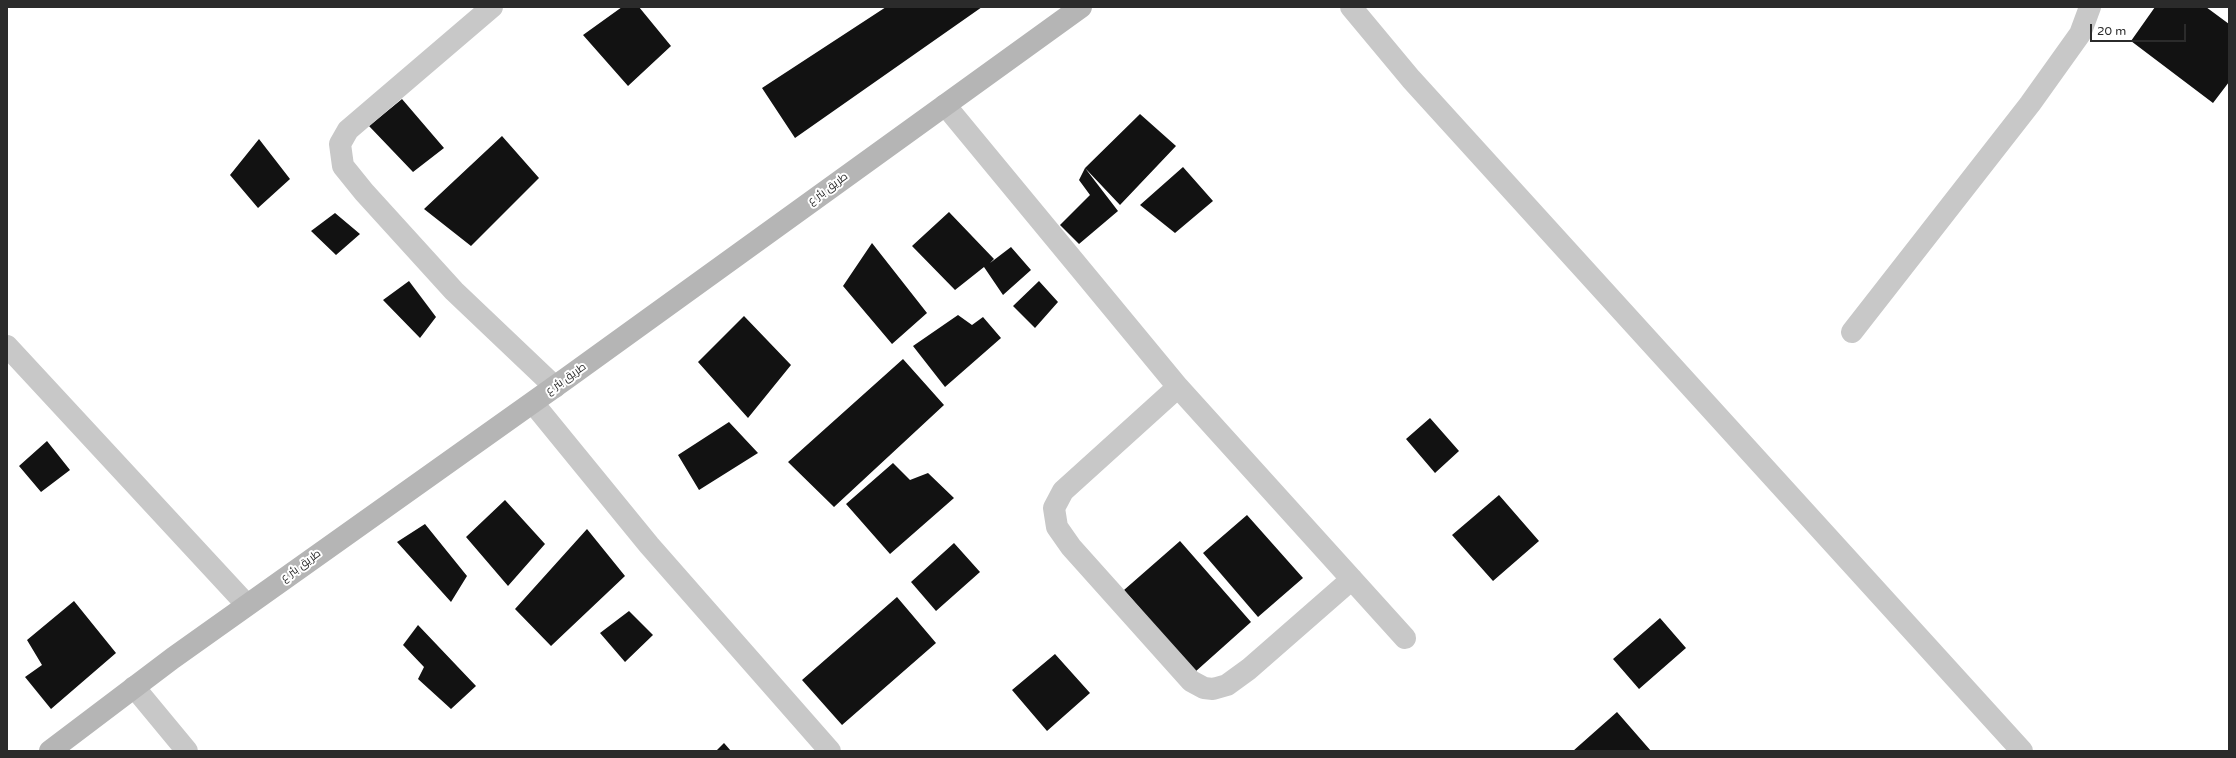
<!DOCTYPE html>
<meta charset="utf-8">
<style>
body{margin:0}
#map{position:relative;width:2236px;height:758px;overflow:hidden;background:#fff;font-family:"Varela Round",sans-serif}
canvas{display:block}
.frame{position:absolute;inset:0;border:8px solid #2b2b2b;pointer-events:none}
.scale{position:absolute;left:2090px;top:24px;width:96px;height:18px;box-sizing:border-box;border:2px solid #2b2b2b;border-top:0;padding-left:5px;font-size:12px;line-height:14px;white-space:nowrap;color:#2b2b2b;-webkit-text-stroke:3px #fff;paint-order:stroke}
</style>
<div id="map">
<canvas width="2236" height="758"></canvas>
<div class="frame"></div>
<div class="scale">20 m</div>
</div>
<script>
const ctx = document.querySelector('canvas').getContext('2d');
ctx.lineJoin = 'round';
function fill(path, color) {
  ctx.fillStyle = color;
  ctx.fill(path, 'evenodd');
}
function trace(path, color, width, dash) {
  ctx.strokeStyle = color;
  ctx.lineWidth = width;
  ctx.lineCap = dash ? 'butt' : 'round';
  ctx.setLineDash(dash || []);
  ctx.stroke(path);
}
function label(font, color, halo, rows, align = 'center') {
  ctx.font = font + ' "Varela Round",Cairo,sans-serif';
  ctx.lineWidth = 4;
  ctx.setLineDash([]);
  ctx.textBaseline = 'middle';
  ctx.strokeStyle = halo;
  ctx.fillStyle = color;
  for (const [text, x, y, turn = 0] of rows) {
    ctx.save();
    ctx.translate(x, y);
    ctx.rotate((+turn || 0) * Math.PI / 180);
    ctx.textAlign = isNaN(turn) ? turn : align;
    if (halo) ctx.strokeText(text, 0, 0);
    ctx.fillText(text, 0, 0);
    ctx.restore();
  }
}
const building = new Path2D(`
 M622,7H639L671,46L628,86L583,35Z
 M886,7H982L795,138L762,88Z
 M2155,7H2206L2229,24V82L2213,103L2131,41Z
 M402,99L444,148L413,172L369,126Z
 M1140,114L1176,146L1120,205L1085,168L1118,211L1079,244L1060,225L1090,195L1079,180L1085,168Z
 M502,136L539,178L471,246L424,209Z
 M259,139L290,179L258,208L230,175Z
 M1183,167L1213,201L1175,233L1140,205Z
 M949,212L994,259L990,263L1011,247L1031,270L1003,295L984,267L955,290L912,246Z
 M335,213L360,234L336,255L311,231Z
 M872,243L927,313L892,344L843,286Z
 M409,281L436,317L420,338L383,300Z
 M1039,281L1058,302L1035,328L1013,306Z
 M958,315L972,325L983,317L1001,338L945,387L913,346Z
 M744,316L791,365L748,418L698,362Z
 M903,359L944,405L834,507L788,462Z
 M1430,418L1459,451L1435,473L1406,439Z
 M729,422L758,453L699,490L678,455Z
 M47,441L70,470L41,492L19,466Z
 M893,463L910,480L928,473L954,498L890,554L846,504Z
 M1499,495L1539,541L1493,581L1452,535Z
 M505,500L545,544L508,586L466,537Z
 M1247,515L1303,578L1258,617L1203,553Z
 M425,524L467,576L451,602L397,542Z
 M587,529L625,576L551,646L515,609Z
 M1180,541L1251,622L1195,672L1124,590Z
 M954,543L980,572L936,611L911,582Z
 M897,597L936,643L842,725L802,680Z
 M74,601L116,653L51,709L25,677L42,665L27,640Z
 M629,611L653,635L625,662L600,633Z
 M1660,618L1686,648L1639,689L1613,659Z
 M418,625L476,686L451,709L418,679L424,667L403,645Z
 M1055,654L1090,693L1047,731L1012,690Z
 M1617,712L1651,751H1573Z
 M724,743L731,751H716Z`);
const street = new Path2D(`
 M492,7L348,130L340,144L343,166L364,192L454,291L555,387
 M1351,7L1411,79L2022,751
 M945,105L1178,387L1405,638
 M1852,332L2030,104L2080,34L2090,7
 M7,346L247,605
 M1178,387L1063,491L1054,508L1057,527L1071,547L1191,681L1204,688L1213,689L1227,685L1249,669L1352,579
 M533,403L649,545L830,751
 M134,687L187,751`);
const secondary = new Path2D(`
 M50,751L173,658L567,378L1081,7`);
const streetNames = [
 ["طريق بئر ع",828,189,-36],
 ["طريق بئر ع",566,379,-35],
 ["طريق بئر ع",301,566,-36]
];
fill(building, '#121212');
trace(street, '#c8c8c8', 22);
trace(secondary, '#b5b5b5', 22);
label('11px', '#2b2b2b', '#fff', streetNames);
</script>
